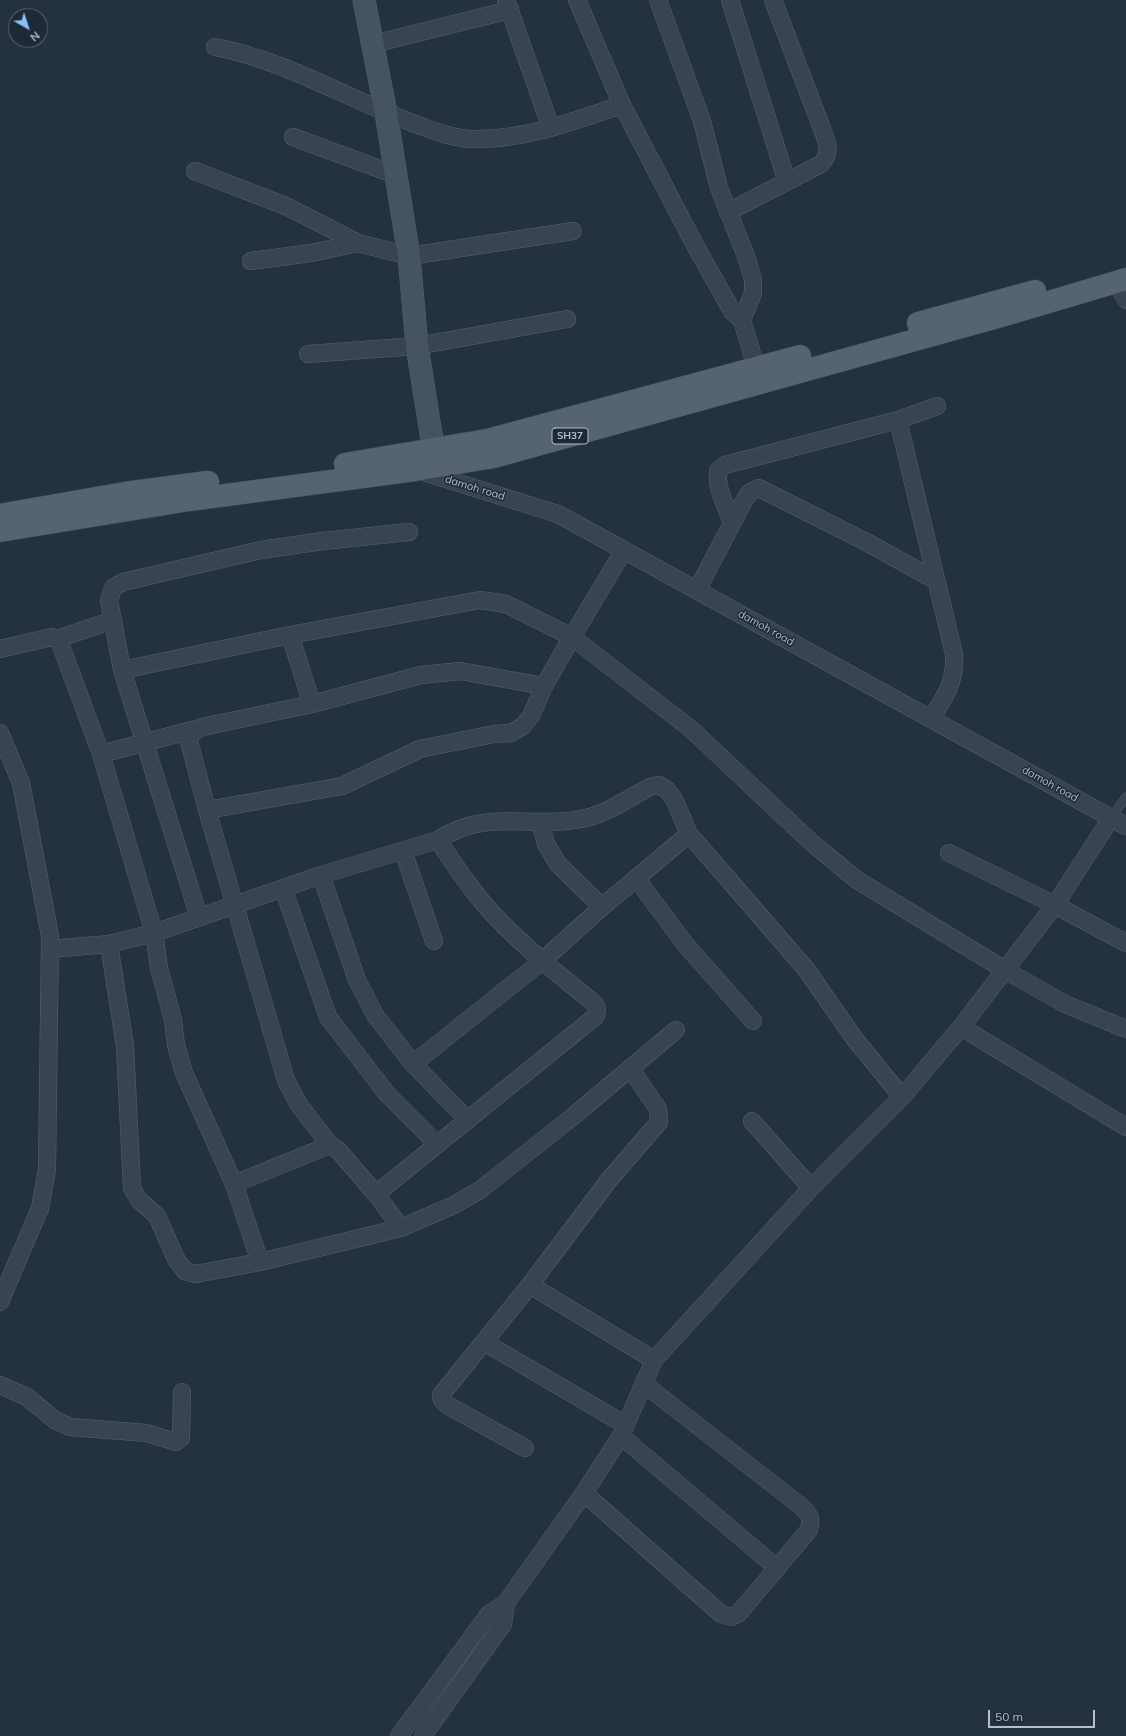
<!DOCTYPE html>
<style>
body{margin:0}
#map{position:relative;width:1126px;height:1736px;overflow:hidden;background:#243240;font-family:Mulish,sans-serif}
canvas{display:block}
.north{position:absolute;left:8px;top:8px;width:40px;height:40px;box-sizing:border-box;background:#1d2935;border:1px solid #5a6571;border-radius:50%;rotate:141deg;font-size:11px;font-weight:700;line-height:16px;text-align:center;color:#b5bfcb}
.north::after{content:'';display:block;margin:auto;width:14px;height:18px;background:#89befb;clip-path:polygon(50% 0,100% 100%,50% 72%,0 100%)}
.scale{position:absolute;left:988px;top:1710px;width:107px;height:18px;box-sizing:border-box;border:2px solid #b5bfcb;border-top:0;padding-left:5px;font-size:12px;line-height:14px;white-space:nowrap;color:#b5bfcb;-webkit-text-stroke:3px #1d2935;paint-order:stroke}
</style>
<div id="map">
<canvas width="1126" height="1736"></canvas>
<div class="north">N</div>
<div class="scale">50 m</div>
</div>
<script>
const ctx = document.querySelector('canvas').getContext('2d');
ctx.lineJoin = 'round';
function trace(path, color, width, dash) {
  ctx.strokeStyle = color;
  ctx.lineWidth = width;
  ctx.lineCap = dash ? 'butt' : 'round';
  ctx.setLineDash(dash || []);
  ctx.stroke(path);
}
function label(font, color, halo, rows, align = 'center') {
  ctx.font = font + ' Mulish,sans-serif';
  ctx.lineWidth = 3;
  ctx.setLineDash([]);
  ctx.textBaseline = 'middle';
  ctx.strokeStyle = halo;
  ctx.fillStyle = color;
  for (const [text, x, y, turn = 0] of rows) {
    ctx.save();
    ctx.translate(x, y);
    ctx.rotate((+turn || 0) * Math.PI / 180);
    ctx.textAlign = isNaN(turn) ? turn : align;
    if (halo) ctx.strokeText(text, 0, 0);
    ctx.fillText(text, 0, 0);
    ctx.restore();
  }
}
const lane = new Path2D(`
 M1111,818L1126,797`);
const street = new Path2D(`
 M506,0L551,128
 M577,0L622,105L696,247L732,311L742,320L756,367
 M658,0L702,121L719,188L746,256L753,280V293L742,320
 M730,0L787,182
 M373,44L510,10
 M215,47C284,60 344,97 410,122C430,129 452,139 474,139C525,140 574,121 622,105
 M293,137L396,175
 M195,171L288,207L358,243L409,256L573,231
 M728,212L821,164C833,151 826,140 821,126L773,0
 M251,261L311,253L358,243
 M1116,282L1126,300
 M308,354L417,346L567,319
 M898,420L954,654C956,682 945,696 931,719
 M417,470L558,514L1126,826
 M732,522C726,506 716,489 718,471L725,465L898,420L937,406
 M697,590L745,499L750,492L759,488L868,543L935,580
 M290,635L312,704
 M57,639L113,620
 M0,649L52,637L57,639L60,643L101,754L154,933L159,968L173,1020L176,1045L184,1073L234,1184L260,1262
 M122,670L290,635L480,600L506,604L572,637L691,729L812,843L857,880L1005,970L1065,1004L1126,1029
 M0,733L21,783L50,936L47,1170L40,1208L0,1302
 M101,754L196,729
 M207,810L342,786L420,749L494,734L511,733L523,726L531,716L544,686L572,637L624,550
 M540,822L546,844L558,864L602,907
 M403,851L434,941
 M949,853L1055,905L1126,943
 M321,875L357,980L375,1015L413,1064L468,1120
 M636,878L685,944L753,1021
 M283,888L328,1017L387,1094L437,1144
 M199,917L122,670L109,600L113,588L123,582L261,550L323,541L409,532
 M109,944L125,1046L132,1188L139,1200L157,1216L176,1259L185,1271L196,1274L260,1262L401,1228L454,1205L480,1190L571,1118L676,1030
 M50,949L109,944L154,933L321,875L438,840C486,808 530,829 581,819C606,815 628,798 650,787L659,785L667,790L674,799L689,834L806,969L854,1038L902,1097
 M961,1027L1126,1127
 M413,1064L542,961L602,907L689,834
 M752,1121L811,1188
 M234,1184L330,1145
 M376,1194L596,1016L597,1009L594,1003C559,975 524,947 493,914C472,892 455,865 438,840
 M401,1228L376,1194L338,1150L330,1145L299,1105L286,1080L207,810L189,741L191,733L202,727L312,704L421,675L460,671L544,686
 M530,1285L654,1360
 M484,1342L624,1424
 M0,1385L27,1397L55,1420L70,1427L147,1433L176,1442L181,1438L182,1392
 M621,1436L777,1568
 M525,1448L447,1405L442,1400L441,1395L530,1285L609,1180L659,1122L658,1109L630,1068
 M584,1493L721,1614L731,1617L739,1613L809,1530C812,1519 810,1515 802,1507L644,1384
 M399,1736L489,1614L506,1603L584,1493L621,1436L654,1360L811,1188L902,1097L961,1027L1055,905L1111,818
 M423,1736L503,1624L506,1603`);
const secondary = new Path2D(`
 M364,0L386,113L409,256L417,346L431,434L440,466`);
const primary = new Path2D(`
 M918,323L1035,291
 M345,464L487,440L800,356
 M0,515L125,493L208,482
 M0,531L189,500L415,470L494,457L1005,315L1126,279`);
const shields = [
 [570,436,36]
];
const shieldNames = [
 ["SH37",570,436]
];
const streetNames = [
 ["damoh road",475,488,17],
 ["damoh road",766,628,29],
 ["damoh road",1050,784,29]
];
trace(lane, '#56626e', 9);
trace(street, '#56626e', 18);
trace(secondary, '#56626e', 23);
trace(primary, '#424d59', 23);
trace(lane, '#384450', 8);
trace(street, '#384450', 17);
trace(secondary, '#465363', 22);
trace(primary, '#566370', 22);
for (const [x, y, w] of shields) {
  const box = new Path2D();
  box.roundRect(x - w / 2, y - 8, w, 16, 3);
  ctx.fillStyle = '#1d2935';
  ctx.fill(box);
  trace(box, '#b5bfcb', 1);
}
label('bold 10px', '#b5bfcb', null, shieldNames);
label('11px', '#b5bfcb', '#1d2935', streetNames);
</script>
